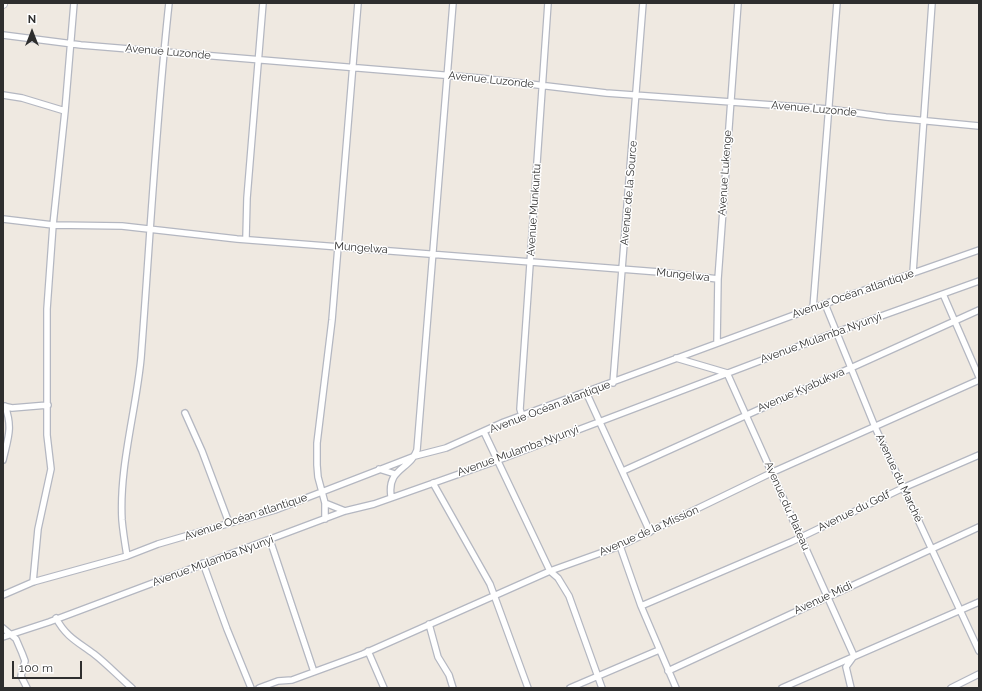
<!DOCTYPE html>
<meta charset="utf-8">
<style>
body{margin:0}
#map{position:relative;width:982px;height:691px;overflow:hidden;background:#efe9e1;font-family:Raleway,sans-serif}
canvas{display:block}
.frame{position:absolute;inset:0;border:4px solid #2e2e2e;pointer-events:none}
.north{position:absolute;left:12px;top:12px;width:40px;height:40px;-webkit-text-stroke:3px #fff;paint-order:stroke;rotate:0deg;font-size:11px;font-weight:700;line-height:16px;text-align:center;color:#2e2e2e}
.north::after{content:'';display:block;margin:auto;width:14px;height:18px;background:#2e2e2e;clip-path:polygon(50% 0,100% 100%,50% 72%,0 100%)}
.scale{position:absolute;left:12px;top:661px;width:70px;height:18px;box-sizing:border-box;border:2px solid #2e2e2e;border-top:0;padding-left:5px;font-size:12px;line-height:14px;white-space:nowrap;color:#2e2e2e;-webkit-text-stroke:3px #fff;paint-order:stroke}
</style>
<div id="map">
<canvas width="982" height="691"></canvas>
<div class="frame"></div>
<div class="north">N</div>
<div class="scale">100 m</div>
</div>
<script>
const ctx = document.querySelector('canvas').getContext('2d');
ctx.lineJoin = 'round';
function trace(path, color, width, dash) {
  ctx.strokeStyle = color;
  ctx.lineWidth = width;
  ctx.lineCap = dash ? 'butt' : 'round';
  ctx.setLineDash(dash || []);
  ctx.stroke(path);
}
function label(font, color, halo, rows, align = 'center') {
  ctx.font = font + ' Raleway,sans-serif';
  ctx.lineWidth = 3;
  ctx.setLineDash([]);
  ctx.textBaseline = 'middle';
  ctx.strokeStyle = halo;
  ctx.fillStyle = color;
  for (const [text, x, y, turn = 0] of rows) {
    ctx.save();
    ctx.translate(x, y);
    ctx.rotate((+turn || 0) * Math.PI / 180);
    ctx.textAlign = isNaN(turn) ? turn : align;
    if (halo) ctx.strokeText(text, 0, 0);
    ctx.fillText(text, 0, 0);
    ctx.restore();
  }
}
const street = new Path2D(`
 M3,35L81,45L479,78L606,93L829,109L886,117L979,126
 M3,95L22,98L65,111
 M3,219L53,225L122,226L237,239L659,272L718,279
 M246,238L247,198L263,3
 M913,272L932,3
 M943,294L979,377
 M825,304L875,427L979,651
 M813,308L837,3
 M717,343L718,279L738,3
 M676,358L727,373L854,656L846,667L851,688
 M613,383L643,3
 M586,392L650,532
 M3,406L12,408L48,405
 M185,413L202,451L229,523
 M522,416L520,409L548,3
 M484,432L550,571L558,578L569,596L602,688
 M3,460C8,438 13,428 5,406
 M379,469L395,474
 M623,471L979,310
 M433,483L490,584L528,688
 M391,496C387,468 410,470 417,450L453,3
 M325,503L345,511
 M325,519V503L318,477L317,465V443L332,320L358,3
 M270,540L314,672
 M620,546L641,606L676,688
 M127,556C125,544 123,532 122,520C119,467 136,411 141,358C150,240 156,121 169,3
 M203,563L227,629L251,688
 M33,582L38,529L51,469L47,435V309L53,225L65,111L74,3
 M3,595L33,582L127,556L158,544L275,510L415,456L446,448L504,422L813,308L979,250
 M641,606L791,542L905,487L979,455
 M56,618C66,637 78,642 94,654C107,664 119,677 132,688
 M429,624L438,657L449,675L453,688
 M3,628L16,639L22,653L25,661L21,676L27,688
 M3,637L49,622L345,511L374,504L496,461L831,334L979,281
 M368,651L384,688
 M668,671L979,527
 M259,688L278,681L292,680L363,654L550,571L620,546L773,472L979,380
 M570,688L659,650
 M782,688L979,602
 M951,688L979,674`);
const secondary = new Path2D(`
 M3,4V3`);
const streetNames = [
 ["Avenue Luzonde",168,52,5],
 ["Avenue Luzonde",491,80,6],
 ["Avenue Luzonde",814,109,5],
 ["Avenue Lukenge",725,173,-86],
 ["Avenue de la Source",629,193,-85],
 ["Avenue Munkuntu",534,210,-86],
 ["Mungelwa",361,248,4],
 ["Mungelwa",683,275,6],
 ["Avenue Océan atlantique",853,294,-19],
 ["Avenue Mulamba Nyunyi",821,338,-20],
 ["Avenue Kyabukwa",801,390,-24],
 ["Avenue Océan atlantique",550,407,-21],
 ["Avenue Mulamba Nyunyi",518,451,-20],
 ["Avenue du Marché",899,478,65],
 ["Avenue du Plateau",787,506,66],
 ["Avenue du Golf",854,511,-26],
 ["Avenue Océan atlantique",246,517,-18],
 ["Avenue de la Mission",649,531,-24],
 ["Avenue Mulamba Nyunyi",213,561,-20],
 ["Avenue Midi",823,598,-25]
];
trace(street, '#b4b7c1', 8);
trace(secondary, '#b4b7c1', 10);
trace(street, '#fff', 5.5);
trace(secondary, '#fff', 8);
label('11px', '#2e2e2e', '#fff', streetNames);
</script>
